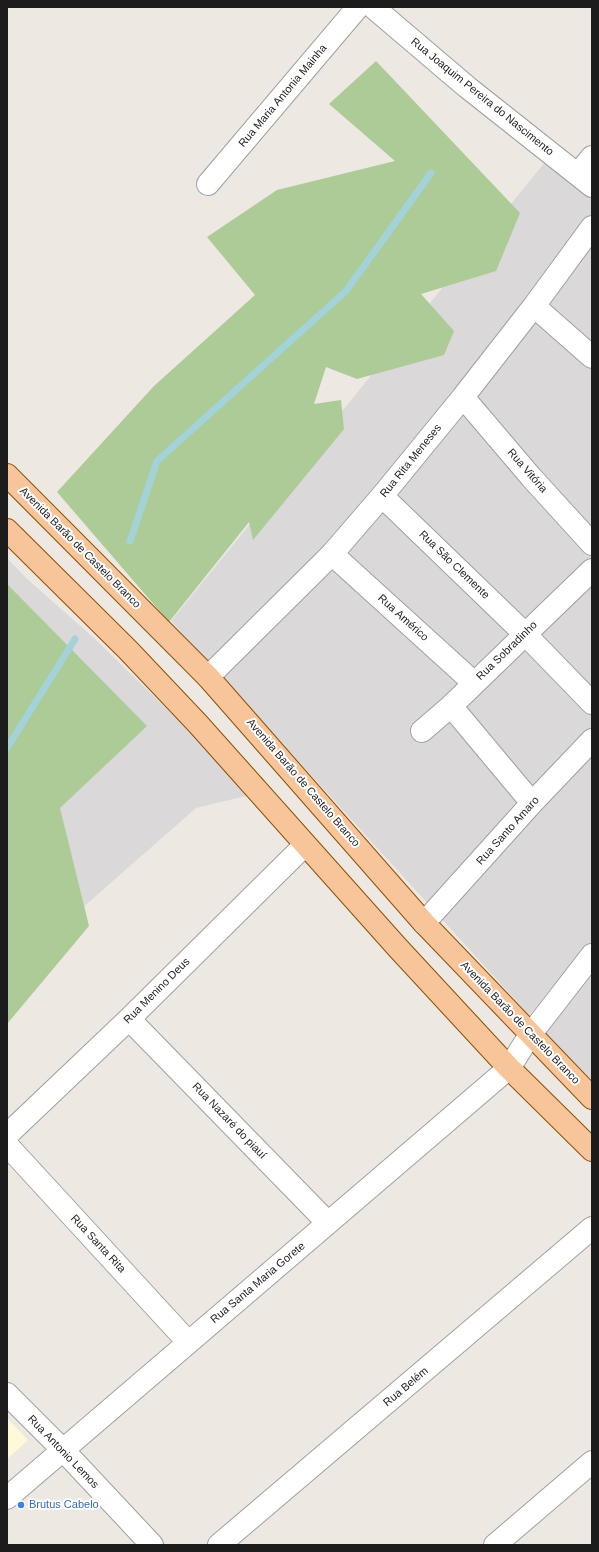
<!DOCTYPE html>
<meta charset="utf-8">
<style>
body{margin:0}
#map{position:relative;width:599px;height:1552px;overflow:hidden;background:#ede8e1;font-family:Arial,sans-serif}
canvas{display:block}
.frame{position:absolute;inset:0;border:8px solid #1c1c1c;pointer-events:none}
</style>
<div id="map">
<canvas width="599" height="1552"></canvas>
<div class="frame"></div>
</div>
<script>
const ctx = document.querySelector('canvas').getContext('2d');
ctx.lineJoin = 'round';
function fill(path, color) {
  ctx.fillStyle = color;
  ctx.fill(path, 'evenodd');
}
function trace(path, color, width, dash) {
  ctx.strokeStyle = color;
  ctx.lineWidth = width;
  ctx.lineCap = dash ? 'butt' : 'round';
  ctx.setLineDash(dash || []);
  ctx.stroke(path);
}
function label(font, color, halo, rows, align = 'center') {
  ctx.font = font + ' Arial,sans-serif';
  ctx.lineWidth = 4;
  ctx.setLineDash([]);
  ctx.textBaseline = 'middle';
  ctx.strokeStyle = halo;
  ctx.fillStyle = color;
  for (const [text, x, y, turn = 0] of rows) {
    ctx.save();
    ctx.translate(x, y);
    ctx.rotate((+turn || 0) * Math.PI / 180);
    ctx.textAlign = isNaN(turn) ? turn : align;
    if (halo) ctx.strokeText(text, 0, 0);
    ctx.fillText(text, 0, 0);
    ctx.restore();
  }
}
const residential = new Path2D(`
 M545,162L592,198V940L529,1015L171,621Z
 M7,558L26,578L94,638L254,794L196,808L7,974Z
 M592,974V1080L544,1032Z`);
const education = new Path2D(`
 M7,1418L28,1440L7,1459Z`);
const forest = new Path2D(`
 M376,61L520,213L496,271L421,294L454,331L444,355L357,379L326,367L314,404L341,400L344,429L253,540L249,522L169,622L57,492L154,386L255,295L207,237L277,190L395,161L329,104Z
 M7,584L147,726L60,808L89,926L7,1024Z`);
const stream = new Path2D(`
 M130,541L157,461L346,291L431,173
 M7,748L75,639`);
const minor = new Path2D(`
 M373,7L467,87L592,186
 M578,174L592,157
 M208,184L358,7
 M534,306L592,357
 M463,397L531,477L592,544
 M382,496L525,634L592,703
 M332,554L474,683
 M208,677L332,554L382,496L463,397L534,306L592,227
 M451,706L532,803
 M422,731L451,706L592,570
 M424,923L532,803L592,740
 M129,1019L328,1223
 M7,1135L129,1019L305,845
 M7,1145L188,1342
 M7,1394L63,1450L152,1545
 M7,1498L509,1068L530,1035L592,955
 M219,1545L592,1228
 M495,1545L592,1462`);
const primary = new Path2D(`
 M7,475L208,677L424,923L592,1098
 M7,530L128,650L198,724L397,947L509,1068L592,1150`);
const markers = [
 [21,1505,4,"#3f7fe0"]
];
const streetNames = [
 ["Rua Maria Antonia Mainha",283,96,-50],
 ["Rua Joaquim Pereira do Nascimento",482,97,39],
 ["Rua Rita Meneses",411,461,-51],
 ["Rua Vitória",527,471,49],
 ["Avenida Barão de Castelo Branco",80,548,45],
 ["Rua São Clemente",454,565,44],
 ["Rua Américo",403,618,42],
 ["Rua Sobradinho",507,651,-44],
 ["Avenida Barão de Castelo Branco",303,783,49],
 ["Rua Santo Amaro",508,831,-48],
 ["Rua Menino Deus",157,991,-45],
 ["Avenida Barão de Castelo Branco",520,1023,46],
 ["Rua Nazaré do piauí",229,1121,46],
 ["Rua Santa Rita",98,1244,47],
 ["Rua Santa Maria Gorete",258,1283,-40],
 ["Rua Belém",406,1387,-40],
 ["Rua Antonio Lemos",63,1452,46]
];
const shopNames = [
 ["Brutus Cabelo",29,1505]
];
fill(residential, '#dad8d9');
fill(education, '#fef9d9');
fill(forest, '#accb97');
trace(stream, '#a3d3d9', 7);
trace(minor, '#a0a0a0', 24);
trace(primary, '#8e5105', 24);
trace(minor, '#fff', 22);
trace(primary, '#f8c59b', 22);
for (const [x, y, r, color] of markers) {
  const dot = new Path2D();
  dot.arc(x, y, r, 0, 2 * Math.PI);
  ctx.fillStyle = color;
  ctx.fill(dot);
  trace(dot, '#fff', 1.5);
}
label('11px', '#1c1c1c', '#fff', streetNames);
label('11px', '#366cbe', '#fff', shopNames, 'left');
</script>
